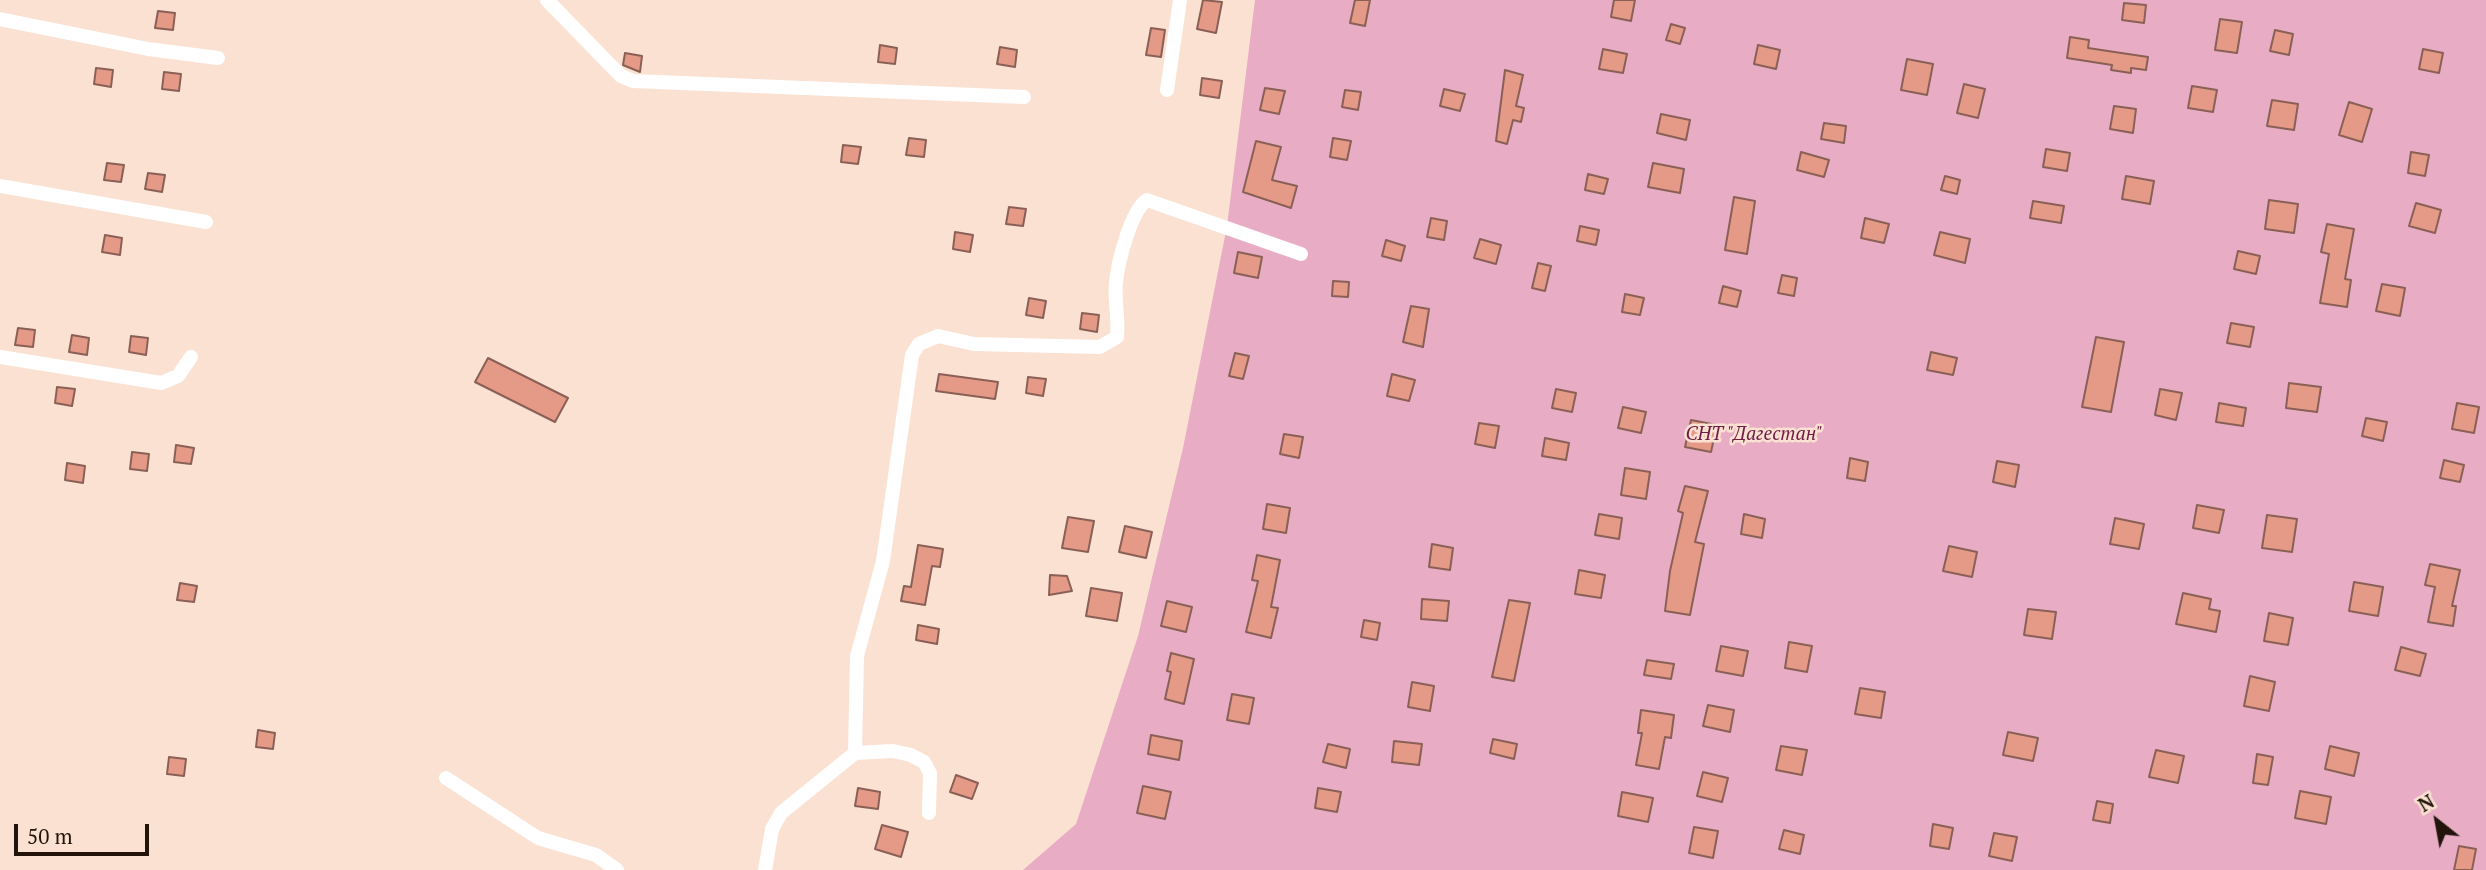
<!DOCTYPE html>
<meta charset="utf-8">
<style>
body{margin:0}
#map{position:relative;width:2486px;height:870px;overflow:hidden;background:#fae1d2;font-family:"PT Serif",serif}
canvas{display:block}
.north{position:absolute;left:2402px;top:786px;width:70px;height:70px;-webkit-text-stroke:5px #fae1d2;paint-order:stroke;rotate:329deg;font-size:19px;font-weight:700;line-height:28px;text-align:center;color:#22140b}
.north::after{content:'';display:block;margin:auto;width:24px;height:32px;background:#22140b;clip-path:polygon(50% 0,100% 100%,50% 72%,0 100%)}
.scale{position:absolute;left:14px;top:824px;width:135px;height:32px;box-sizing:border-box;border:4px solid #22140b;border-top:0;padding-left:9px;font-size:21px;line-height:24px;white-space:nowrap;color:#22140b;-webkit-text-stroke:5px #fae1d2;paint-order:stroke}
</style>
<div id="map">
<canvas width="2486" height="870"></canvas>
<div class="north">N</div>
<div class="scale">50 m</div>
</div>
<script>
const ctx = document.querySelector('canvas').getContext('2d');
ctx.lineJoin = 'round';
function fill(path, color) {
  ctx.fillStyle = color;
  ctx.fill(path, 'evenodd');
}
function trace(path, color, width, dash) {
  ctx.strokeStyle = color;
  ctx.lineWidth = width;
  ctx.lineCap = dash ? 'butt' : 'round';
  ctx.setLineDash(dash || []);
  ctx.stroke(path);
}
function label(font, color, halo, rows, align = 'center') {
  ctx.font = font + ' "PT Serif",serif';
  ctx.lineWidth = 5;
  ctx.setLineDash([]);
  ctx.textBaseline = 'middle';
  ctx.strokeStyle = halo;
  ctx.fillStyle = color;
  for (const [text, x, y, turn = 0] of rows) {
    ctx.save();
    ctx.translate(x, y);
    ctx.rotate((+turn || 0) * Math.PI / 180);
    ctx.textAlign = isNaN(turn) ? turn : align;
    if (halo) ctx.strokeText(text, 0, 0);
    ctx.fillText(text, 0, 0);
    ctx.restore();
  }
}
const green = new Path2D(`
 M1255,0H2486V870H1023L1076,824L1138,636L1183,448L1227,226Z`);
const building = new Path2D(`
 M1203,0L1222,2L1216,33L1197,29Z
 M1355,0H1370L1365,26L1350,23Z
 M1614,0H1635L1631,21L1611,17Z
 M2124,3L2146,5L2144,23L2122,20Z
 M158,11L175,13L173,30L155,28Z
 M2220,19L2242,22L2237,53L2215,50Z
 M1671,24L1685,28L1680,44L1666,40Z
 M1151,28L1165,30L1161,57L1146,55Z
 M2275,30L2293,34L2289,55L2270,51Z
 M2070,37L2089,40L2088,48L2148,57L2146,70L2131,68V73L2111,70L2112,65L2067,58Z
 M880,45L897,48L895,64L878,62Z
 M1758,45L1780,50L1776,69L1754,64Z
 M1000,47L1017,50L1015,67L997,64Z
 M1603,49L1627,54L1623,73L1599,69Z
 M2423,49L2443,53L2439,73L2419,69Z
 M625,53L642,56L640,72L623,65Z
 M1907,59L1933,64L1927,95L1901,90Z
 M96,68L113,70L111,87L94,84Z
 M1505,70L1523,75L1516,106L1524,108L1521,122L1513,120L1507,144L1496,141Z
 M164,72L181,74L179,91L162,89Z
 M1202,78L1222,81L1219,98L1200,95Z
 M1964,84L1985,89L1978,118L1957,113Z
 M2192,86L2217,90L2213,112L2188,108Z
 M1265,88L1285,91L1279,114L1260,110Z
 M1444,89L1465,94L1460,111L1440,106Z
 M1345,90L1361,92L1358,110L1342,107Z
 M2272,100L2298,104L2294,130L2267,126Z
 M2349,102L2372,109L2362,142L2339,135Z
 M2114,106L2136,109L2133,133L2110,129Z
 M1661,114L1690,120L1686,140L1657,133Z
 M1824,123L1846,126L1844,143L1821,139Z
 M909,138L926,140L924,157L906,155Z
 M1333,138L1351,141L1347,160L1330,157Z
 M1256,141L1281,147L1272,180L1297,186L1291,208L1243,192Z
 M843,145L861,147L858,164L841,162Z
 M2046,149L2070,153L2067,171L2043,167Z
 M1801,152L1829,160L1824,177L1797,170Z
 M2411,152L2429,155L2425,176L2408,173Z
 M107,163L124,165L121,182L104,180Z
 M1653,163L1684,169L1680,193L1648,187Z
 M148,173L165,175L162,192L145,189Z
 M1588,174L1608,179L1604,194L1585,190Z
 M1945,176L1960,180L1957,194L1941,190Z
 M2126,176L2154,181L2150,204L2122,199Z
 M1734,197L1755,201L1747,254L1725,250Z
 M2269,200L2298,204L2294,233L2265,229Z
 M2033,201L2064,206L2061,223L2030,218Z
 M2416,203L2441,210L2435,233L2409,226Z
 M1009,207L1026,209L1023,226L1006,224Z
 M1431,218L1447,221L1444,240L1427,237Z
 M1865,218L1889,224L1884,243L1861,238Z
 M2327,224L2354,229L2345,279L2351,280L2347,307L2320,303L2329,254L2321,252Z
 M1580,226L1599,230L1596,245L1577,241Z
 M955,232L973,235L970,252L953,249Z
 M1940,232L1970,239L1965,263L1934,255Z
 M105,235L122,238L120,255L102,252Z
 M1480,239L1501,245L1496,264L1474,258Z
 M1386,240L1405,246L1401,261L1382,256Z
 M2238,251L2260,256L2256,274L2234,269Z
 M1238,252L1262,257L1258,278L1234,273Z
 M1538,263L1551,266L1545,291L1532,288Z
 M1782,275L1797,278L1794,296L1778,293Z
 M1333,281L1349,282L1348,297L1332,296Z
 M2382,284L2405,288L2400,316L2376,311Z
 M1723,286L1741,291L1737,307L1719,303Z
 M1625,294L1644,298L1640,315L1622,312Z
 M1029,298L1046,301L1043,318L1026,315Z
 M1411,306L1429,309L1423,347L1403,342Z
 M1082,313L1099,315L1097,332L1080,329Z
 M2231,323L2254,327L2250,347L2227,343Z
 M18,328L35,330L33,347L15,345Z
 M72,335L89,338L87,355L69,352Z
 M131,336L148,338L146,355L129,352Z
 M2096,337L2124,342L2111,412L2082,407Z
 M1931,352L1957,358L1953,375L1927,370Z
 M1235,353L1249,356L1243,379L1229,376Z
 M488,358L568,398L555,422L475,382Z
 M939,374L998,382L995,399L936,391Z
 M1392,374L1415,380L1409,401L1387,396Z
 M1028,377L1046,379L1043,396L1026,393Z
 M2289,383L2321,387L2317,412L2286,408Z
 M57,387L75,389L72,406L55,403Z
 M1556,389L1576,393L1572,412L1552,408Z
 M2160,389L2182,393L2176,420L2155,415Z
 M2219,403L2246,408L2243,426L2216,422Z
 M2457,403L2479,407L2474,433L2452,429Z
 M1623,407L1646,412L1641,433L1618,428Z
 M2366,418L2387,422L2383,441L2362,436Z
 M1691,420L1717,425L1711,452L1685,447Z
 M1479,423L1499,426L1495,448L1475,444Z
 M1284,434L1303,437L1299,458L1280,454Z
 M1545,438L1569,443L1566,460L1542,456Z
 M176,445L194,448L191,464L174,462Z
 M132,452L149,454L147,471L130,469Z
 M1850,458L1868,462L1865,481L1847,478Z
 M2444,460L2464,465L2460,482L2440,478Z
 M1997,461L2019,465L2015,487L1993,482Z
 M67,463L85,466L83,483L65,480Z
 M1625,468L1650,472L1646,499L1621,495Z
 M1685,486L1708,491L1695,542L1704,544L1690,615L1665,611L1670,571L1683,513L1678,511Z
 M1267,504L1290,508L1286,533L1263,529Z
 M2197,505L2224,510L2219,533L2193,528Z
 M1599,514L1622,518L1619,539L1595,535Z
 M1744,514L1765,519L1762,538L1741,534Z
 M2267,515L2297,519L2292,552L2262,548Z
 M1068,517L1094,521L1088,552L1062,548Z
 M2115,518L2144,524L2139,549L2110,544Z
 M1125,526L1152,532L1146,558L1119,552Z
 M1432,544L1453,548L1450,570L1429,567Z
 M918,545L943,549L940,567L932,566L925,605L901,601L904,586L911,587Z
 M1949,546L1977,552L1972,577L1943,571Z
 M1257,555L1280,560L1271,607L1278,608L1271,638L1246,632L1258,581L1252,580Z
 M2430,564L2460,570L2452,606H2456L2453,626L2428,622L2435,587L2425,585Z
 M1579,570L1605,575L1601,598L1575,594Z
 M1050,575L1067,576L1072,591L1049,595Z
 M2354,582L2383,587L2378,616L2349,611Z
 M180,583L197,586L194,602L177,600Z
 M1091,588L1122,593L1117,621L1086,616Z
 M2183,593L2211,599L2209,609L2220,611L2216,632L2176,624Z
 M1422,599L1449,601L1447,621L1421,619Z
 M1509,600L1530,603L1514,681L1492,677Z
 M1167,601L1192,607L1186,632L1161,626Z
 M2028,609L2056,612L2052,639L2024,635Z
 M2269,613L2293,618L2288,645L2264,641Z
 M1364,620L1380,623L1377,640L1361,637Z
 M918,625L939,629L937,644L916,640Z
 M1789,642L1812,646L1807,672L1785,668Z
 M1721,646L1748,651L1743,676L1716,671Z
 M2401,647L2426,654L2420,676L2395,670Z
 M1171,653L1194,659L1184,704L1165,699L1171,672L1167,671Z
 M1647,660L1674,664L1671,679L1644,675Z
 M2250,676L2275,682L2269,711L2244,706Z
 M1412,682L1434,686L1430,711L1408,707Z
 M1860,688L1885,692L1881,718L1855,714Z
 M1232,694L1254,698L1249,724L1227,720Z
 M1708,705L1734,710L1730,732L1703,726Z
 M1641,710L1674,715L1671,738L1665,737L1659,769L1636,765L1642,733H1638Z
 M258,730L275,733L273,749L256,747Z
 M2008,732L2038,738L2033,761L2003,755Z
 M1151,735L1182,741L1179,760L1148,754Z
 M1493,739L1517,744L1514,759L1490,753Z
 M1394,741L1422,744L1419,765L1392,762Z
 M1328,744L1350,749L1346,768L1323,762Z
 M1781,746L1807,750L1802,775L1776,770Z
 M2330,746L2359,753L2354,776L2325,769Z
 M2156,750L2184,756L2178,783L2149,777Z
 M2257,754L2273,757L2268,785L2253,783Z
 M169,757L186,759L184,776L167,774Z
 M1703,772L1728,778L1722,802L1697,796Z
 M956,775L978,783L972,799L950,792Z
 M1143,786L1171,792L1165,819L1137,813Z
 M858,788L880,792L878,809L855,806Z
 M1318,788L1341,792L1337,812L1315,808Z
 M2300,791L2331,797L2326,824L2295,818Z
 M1622,792L1653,798L1648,822L1618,816Z
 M2097,801L2113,804L2110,823L2093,820Z
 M1933,824L1953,828L1949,849L1930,846Z
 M882,825L908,832L901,857L875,849Z
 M1694,827L1718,831L1713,858L1689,853Z
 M1784,830L1804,835L1800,854L1779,849Z
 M1994,833L2017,837L2012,861L1989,856Z
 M2459,846L2476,849L2472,870H2454Z`);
const street = new Path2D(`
 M547,0L621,76L633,81L1024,97
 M0,19L148,49L218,58
 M1167,90L1180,0
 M0,186L206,222
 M0,357L161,383L178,376L191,357
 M855,753L857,656L883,561L912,355L919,344L938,336L974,344L1100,347L1117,337C1119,319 1114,300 1116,282C1118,262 1131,210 1147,200L1301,254
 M446,778L538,838L596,855L617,870
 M765,870L772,829L781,813L855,753L893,751L911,755L924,762L930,773L929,813`);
const parkNames = [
 ["СНТ \"Дагестан\"",1754,435]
];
fill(green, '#e8adc4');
fill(building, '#e59a88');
trace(building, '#8a6056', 2);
trace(street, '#fff', 14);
label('italic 19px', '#701c46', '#fae1d2', parkNames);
</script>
